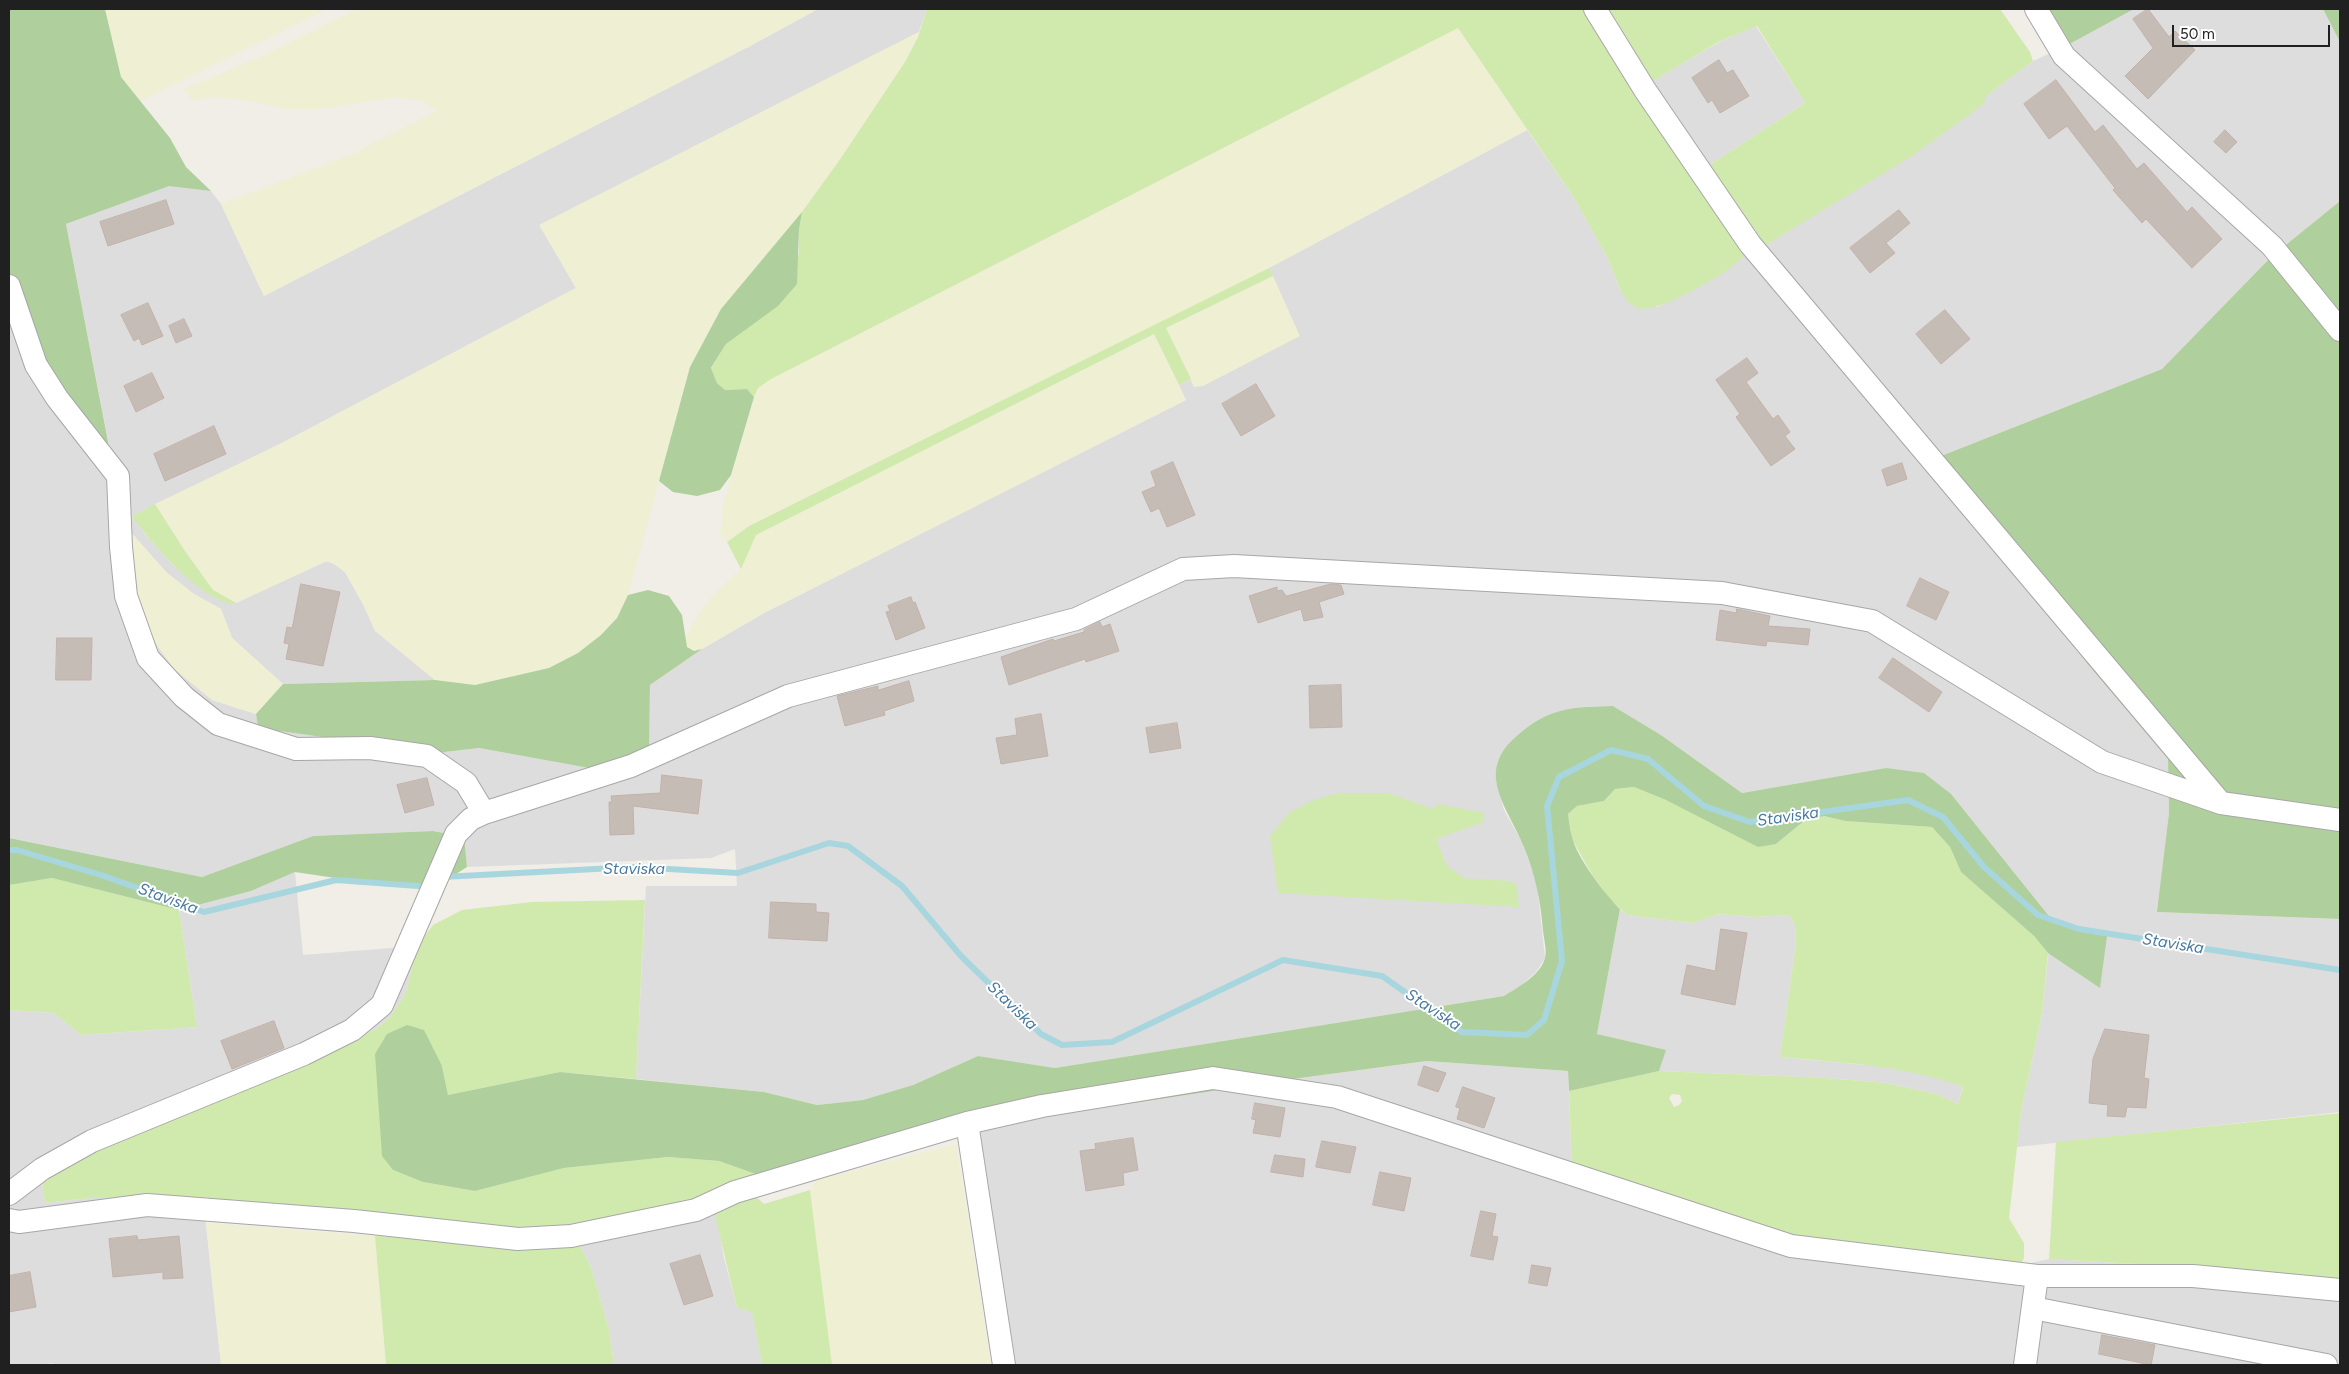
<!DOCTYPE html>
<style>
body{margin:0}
#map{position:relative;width:2349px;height:1374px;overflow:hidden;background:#f1ede7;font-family:Figtree,sans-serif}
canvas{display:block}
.frame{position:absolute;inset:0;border:10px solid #202020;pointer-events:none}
.scale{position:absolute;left:2172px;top:25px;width:158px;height:22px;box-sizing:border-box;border:2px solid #202020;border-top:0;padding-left:6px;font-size:15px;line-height:18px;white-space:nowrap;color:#202020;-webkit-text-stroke:4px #fff;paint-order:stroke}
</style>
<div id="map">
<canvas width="2349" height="1374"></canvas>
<div class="frame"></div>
<div class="scale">50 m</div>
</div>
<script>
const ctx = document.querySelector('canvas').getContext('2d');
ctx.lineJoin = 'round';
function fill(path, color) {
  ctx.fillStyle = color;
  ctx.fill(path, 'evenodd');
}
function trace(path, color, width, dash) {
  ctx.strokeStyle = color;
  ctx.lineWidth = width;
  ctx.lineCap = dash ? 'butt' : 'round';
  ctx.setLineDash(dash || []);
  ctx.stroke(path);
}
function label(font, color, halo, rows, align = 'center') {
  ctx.font = font + ' Figtree,sans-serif';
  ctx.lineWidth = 4;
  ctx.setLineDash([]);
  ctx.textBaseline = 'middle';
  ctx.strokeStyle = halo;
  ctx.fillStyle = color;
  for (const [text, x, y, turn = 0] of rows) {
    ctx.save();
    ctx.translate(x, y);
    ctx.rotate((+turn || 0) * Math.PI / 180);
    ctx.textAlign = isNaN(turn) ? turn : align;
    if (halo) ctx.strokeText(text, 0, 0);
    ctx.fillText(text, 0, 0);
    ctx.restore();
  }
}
const residential = new Path2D(`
 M818,9H927L919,32L540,225L576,288L280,444L132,516L144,533L174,566L236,603L327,561L334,564L345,572L364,606L375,631L435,680L283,684L232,638L221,609L194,594L167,573L128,529L212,700L256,714L258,728L436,753L479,748L589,768L649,755L650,685L702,649L766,612L1186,400L1179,385L1191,379L1194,386L1299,336L1269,268L1527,130L1574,198L1607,257L1621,291L1657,307L1713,279L1635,91L1719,42L1756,26L1805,103L1708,166L1986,96L2033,61L2066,46L2134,9H2323L2340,42V201L2271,257L2162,369L1941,456L2096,638L2086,662L2168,759L2169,813L2158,912L2340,919V1112L2017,1147L2021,1112L2042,1013L2052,920L1886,768L1742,793L1661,735L1613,706L1582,707L1498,760L1496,782L1504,810L1524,846L1537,885L1545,958L1536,972L1523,984L1504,996L1055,1068L978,1056L913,1085L863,1100L817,1105L764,1092L636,1079L646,886H737L735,849L711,858L467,867L463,837L433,831L313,836L202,877L9,838V307L111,455L66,224L169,185L211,191L221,204L264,296L750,46Z
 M295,872L303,955L417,946L406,993L390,1017L376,1029L305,1063L41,1176L45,1203L90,1198L203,1197L221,1365H53L52,1363L43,1365H9V1010L54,1013L81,1035L197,1027L179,910L251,891Z
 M1620,909L1627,915L1692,923L1720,914L1754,917L1789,915L1795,925L1796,943L1780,1057L1887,1067L1933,1076L1963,1086L1958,1104L1936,1094L1886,1083L1826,1078L1659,1071L1665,1051L1597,1034Z
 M1428,1061L1568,1071L1572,1171L2002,1270L2049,1259L2192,1267L2340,1281V1365H1012L974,1127L1293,1079Z
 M714,1193L723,1254L737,1308L752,1311L762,1365H614L609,1330L591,1267L579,1244L575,1227Z`);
const farmland = new Path2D(`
 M105,9H327L141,101L121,77Z
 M357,9H818L750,46L264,296L221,204L351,155L437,111L422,101L395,97L323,109H286L244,100L209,97L193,101L184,89L256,59Z
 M1458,28L1527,130L1269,268L749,526L727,542L723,539L720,530L724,501L754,397L758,388L771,379Z
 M919,32L905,62L841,158L793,224L721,309L690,367L628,595L617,618L601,635L578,653L549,668L475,685L435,680L375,630L364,606L345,572L334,564L326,561L236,603L213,590L185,551L155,504L280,444L576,288L539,225Z
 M1273,276L1300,336L1203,386L1194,387L1165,329Z
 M1154,334L1186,400L766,612L702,649L694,651L686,647L685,639L698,615L715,593L741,569L756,535Z
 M127,528L167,573L194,594L221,609L232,638L283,684L256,714L212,700L174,669L158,647L136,606Z
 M956,1144L991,1365H832L810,1190L817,1180Z
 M206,1223L375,1236L386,1365H221Z`);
const grass = new Path2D(`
 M927,9H1583L1645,107L1745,254C1735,270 1678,300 1658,306C1652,308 1645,308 1639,309L1628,302L1621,291L1607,257L1574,198L1458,28L771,379L758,388L754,397L747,389L725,390L717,383L711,369L726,344L744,330L799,254V230L802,212L841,158L905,62L918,37Z
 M1609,9H2000L2030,52L2033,61L1986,96L1984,103L1973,112L1912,156L1766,245L1708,166L1805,103L1757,26L1718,42L1653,81Z
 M1269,268L1273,276L1166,328L1191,379L1179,385L1154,334L756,535L741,569L727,542L749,526Z
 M155,504L185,551L213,590L236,603C207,608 147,539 132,516Z
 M1634,787L1776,844L1804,821L1824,816L1845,821L1932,827L1950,847L1961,872L2034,936L2048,953L2042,1013L2021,1112L2009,1218L2024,1243V1258L2020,1266L1771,1232L1572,1171L1569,1091L1659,1071L1826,1078L1886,1083L1936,1094L1958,1104L1963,1087C1904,1065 1842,1063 1780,1057L1796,943L1795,925L1789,915L1754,917L1720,914L1692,923L1627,915L1608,897L1591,873L1572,839L1568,814L1577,806L1604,801L1615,789ZM1672,1094L1680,1095L1682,1101L1679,1105L1674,1107L1669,1098Z
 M1339,793H1388L1433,809L1438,804L1484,813V822L1436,839L1447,866L1464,878L1509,881L1516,884L1519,907L1278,893L1270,836L1290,812L1314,800Z
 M52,878L179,910L197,1027L81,1035L54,1013L9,1010V885Z
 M645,900L636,1079L560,1072L448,1095L442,1065L393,1170L423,1182L475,1191L564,1168L668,1157L719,1161L764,1177L714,1193L575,1227L505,1230L316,1212L203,1197L90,1198L45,1203L41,1176L93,1145L305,1063L376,1029L390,1017L406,993L417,946L433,925L462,910L532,902Z
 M2340,1113V1281L2192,1267L2049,1259L2056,1142Z
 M810,1190L832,1365H762L752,1312L737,1308L714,1211L753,1194L764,1204Z
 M375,1236L579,1244L591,1267L609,1330L614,1365H386Z`);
const forest = new Path2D(`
 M9,9H105L121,77L170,138L186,167L211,191L169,186L66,224L111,457L68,406L9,307Z
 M2042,9H2134L2066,46Z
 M2323,9H2340V42Z
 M2340,201V919L2157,912L2169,813L2168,759L2086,662L2096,638L1941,456L2162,369L2271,257Z
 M802,212L799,230L797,284L778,306L726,344L711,368L717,383L725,390L747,389L754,397L731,475L720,490L697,496L673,492L659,481L690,367L721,309Z
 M648,590L669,596L682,615L687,647L694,651L702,649L650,685L649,755L589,768L479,748L436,753L258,728L256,714L283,684L435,680L475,685L549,668L578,653L601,635L617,618L628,595Z
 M1613,706L1661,735L1742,793L1886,768L1924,773L1951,794L2052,920L2107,936L2100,988L2048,953L2034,936L1961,872L1950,847L1932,827L1845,821L1824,816L1804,821L1776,844L1758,847L1666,800L1634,787L1615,789L1604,801L1577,806L1568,814C1569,821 1570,830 1572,837C1577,858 1605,894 1620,909L1597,1034L1666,1050L1659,1071L1569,1091L1568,1071L1427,1061L1293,1079L974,1127L764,1177L719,1161L668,1157L564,1168L475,1191L423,1182L393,1170L382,1156L375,1054L387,1034L407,1025L424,1030L442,1066L448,1095L560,1072L764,1092L817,1105L863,1100L913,1085L978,1056L1055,1068L1504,996C1518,987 1540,976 1545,958C1547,951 1544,939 1543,931C1541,902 1535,874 1524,847C1508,807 1473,772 1518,735C1550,707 1573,707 1613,706Z
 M433,831L464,837L467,867L437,886L396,887L295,872L251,891L179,910L52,878L9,885V838L202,877L313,836Z`);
const stream = new Path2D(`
 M9,850H17L104,876L204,912L336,880L418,886
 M442,877L634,867L738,873L829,843L848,846L902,886L961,956L1041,1034L1062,1045L1112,1042L1283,960L1382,976L1462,1032L1527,1035L1544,1020L1562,961L1547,806L1559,777L1611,750L1648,759L1704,806L1750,822L1908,800L1943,817L1984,867L2038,915L2079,929L2340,970`);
const building = new Path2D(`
 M2148,9L2169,37L2175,31L2195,50L2148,99L2125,76L2153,48L2133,19Z
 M1719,60L1727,73L1733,70L1749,96L1720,113L1712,100L1708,103L1692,78Z
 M2056,80L2095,132L2103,125L2137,169L2144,163L2187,212L2192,207L2222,239L2192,268L2146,219L2142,223L2113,190L2115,188L2067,126L2049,139L2024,104Z
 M2225,130L2237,142L2226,153L2214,142Z
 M166,200L174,224L108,246L100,222Z
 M1899,210L1910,223L1886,243L1895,253L1870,273L1850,248Z
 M148,303L163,336L142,345L139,338L134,341L121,315Z
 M1945,310L1970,339L1941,364L1916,334Z
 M184,319L192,336L176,343L169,326Z
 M1747,358L1758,373L1746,382L1773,419L1778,415L1790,432L1785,436L1795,449L1771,466L1736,417L1740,414L1716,380Z
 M152,373L164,398L136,412L124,386Z
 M1256,384L1275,416L1241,436L1222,404Z
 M214,426L226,454L165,481L154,454Z
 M1173,462L1195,515L1167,527L1159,508L1151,512L1142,492L1156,486L1151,472Z
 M1902,463L1907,479L1887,486L1882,470Z
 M1920,578L1949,592L1936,620L1907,606Z
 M301,584L340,592L323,666L286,659L289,644L284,643L287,627L292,628Z
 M1331,584L1341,585L1344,594L1319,602L1323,617L1304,621L1301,609L1258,623L1249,596L1277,587V591L1282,590L1286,596Z
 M911,597L913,603L915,602L925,628L896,640L886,612L890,611L888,606Z
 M1737,609L1770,616L1768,626L1810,629L1808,645L1767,641L1766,646L1716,640L1720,610L1736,613Z
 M1100,622L1102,627L1110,624L1119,651L1086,662L1085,659L1009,685L1001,657L1053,639L1054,641L1084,632V630Z
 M57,638H92L91,680H56Z
 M1893,658L1942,692L1929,712L1879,678Z
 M909,681L914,701L884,711L885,715L845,726L837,696L878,686V690Z
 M1341,685L1342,727L1310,728L1309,686Z
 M1041,714L1048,756L1001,764L996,738L1017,735L1015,719Z
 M1177,723L1181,748L1150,753L1146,728Z
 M662,775L702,780L698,814L633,806L634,834L610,835L609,802H612L611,796L660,793Z
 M427,778L434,805L405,813L397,785Z
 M771,902L816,904V912L829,913L827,941L769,938Z
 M1721,929L1747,933L1735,1005L1681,994L1687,965L1715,971Z
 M274,1021L284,1048L232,1069L221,1041Z
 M2105,1029L2149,1035L2144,1078L2149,1079L2146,1108L2127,1107L2125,1117L2107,1116L2108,1105L2089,1103L2093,1059Z
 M1424,1066L1446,1073L1438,1092L1418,1085Z
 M1463,1087L1495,1098L1484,1128L1457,1119L1460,1108L1456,1107Z
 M1255,1103L1285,1108L1280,1137L1253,1133L1256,1120L1252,1119Z
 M1133,1138L1138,1170L1123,1173L1124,1185L1086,1191L1080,1151L1096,1149L1095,1144Z
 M1322,1141L1356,1147L1350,1173L1316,1167Z
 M1275,1155L1305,1159L1303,1177L1271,1172Z
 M1380,1172L1411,1178L1404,1211L1373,1205Z
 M1481,1211L1496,1214L1492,1236L1498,1237L1493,1260L1471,1256Z
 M137,1236L138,1240L179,1236L183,1278L163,1279V1272L113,1277L109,1239Z
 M700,1255L713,1296L684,1305L670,1264Z
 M1532,1265L1551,1268L1547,1286L1529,1283Z
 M30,1272L36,1307L9,1312V1276Z
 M2102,1335L2155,1345L2151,1365L2099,1354Z`);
const minor = new Path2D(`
 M1595,9L1645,90L1750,244L2220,802
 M2036,9L2064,56L2272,246L2340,330
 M9,286L36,365L57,398L118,476L121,547L126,596L148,658L184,697L218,724L296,749L370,748L427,756L466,783L484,813
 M967,1123L1004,1365
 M9,1194L42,1169L92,1141L304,1054L352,1030L382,1005L456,834L471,819L484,813L631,766L788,696L1076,619L1183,569L1234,566L1722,593L1872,621L2102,762L2221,803L2340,820
 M9,1220L19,1222L147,1205L354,1221L518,1239L571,1236L696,1210L735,1192L967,1123L1042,1106L1213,1078L1337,1097L1791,1246L2037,1276
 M2033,1308L2326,1365
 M2025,1365L2037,1276H2193L2340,1290`);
const waterNames = [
 ["Staviska",1788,817,-8],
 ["Staviska",634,869],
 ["Staviska",168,899,20],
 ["Staviska",2173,944,9],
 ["Staviska",1012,1006,44],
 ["Staviska",1433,1010,33]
];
fill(residential, '#dedddd');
fill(farmland, '#efefd3');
fill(grass, '#d0eaad');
fill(forest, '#afd09c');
trace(stream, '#a8d6de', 6);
fill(building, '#c6bcb6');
trace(building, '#c3b2a9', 1);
trace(minor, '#a7a7a7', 24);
trace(minor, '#fff', 22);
label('italic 16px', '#467aa1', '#fff', waterNames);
</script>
